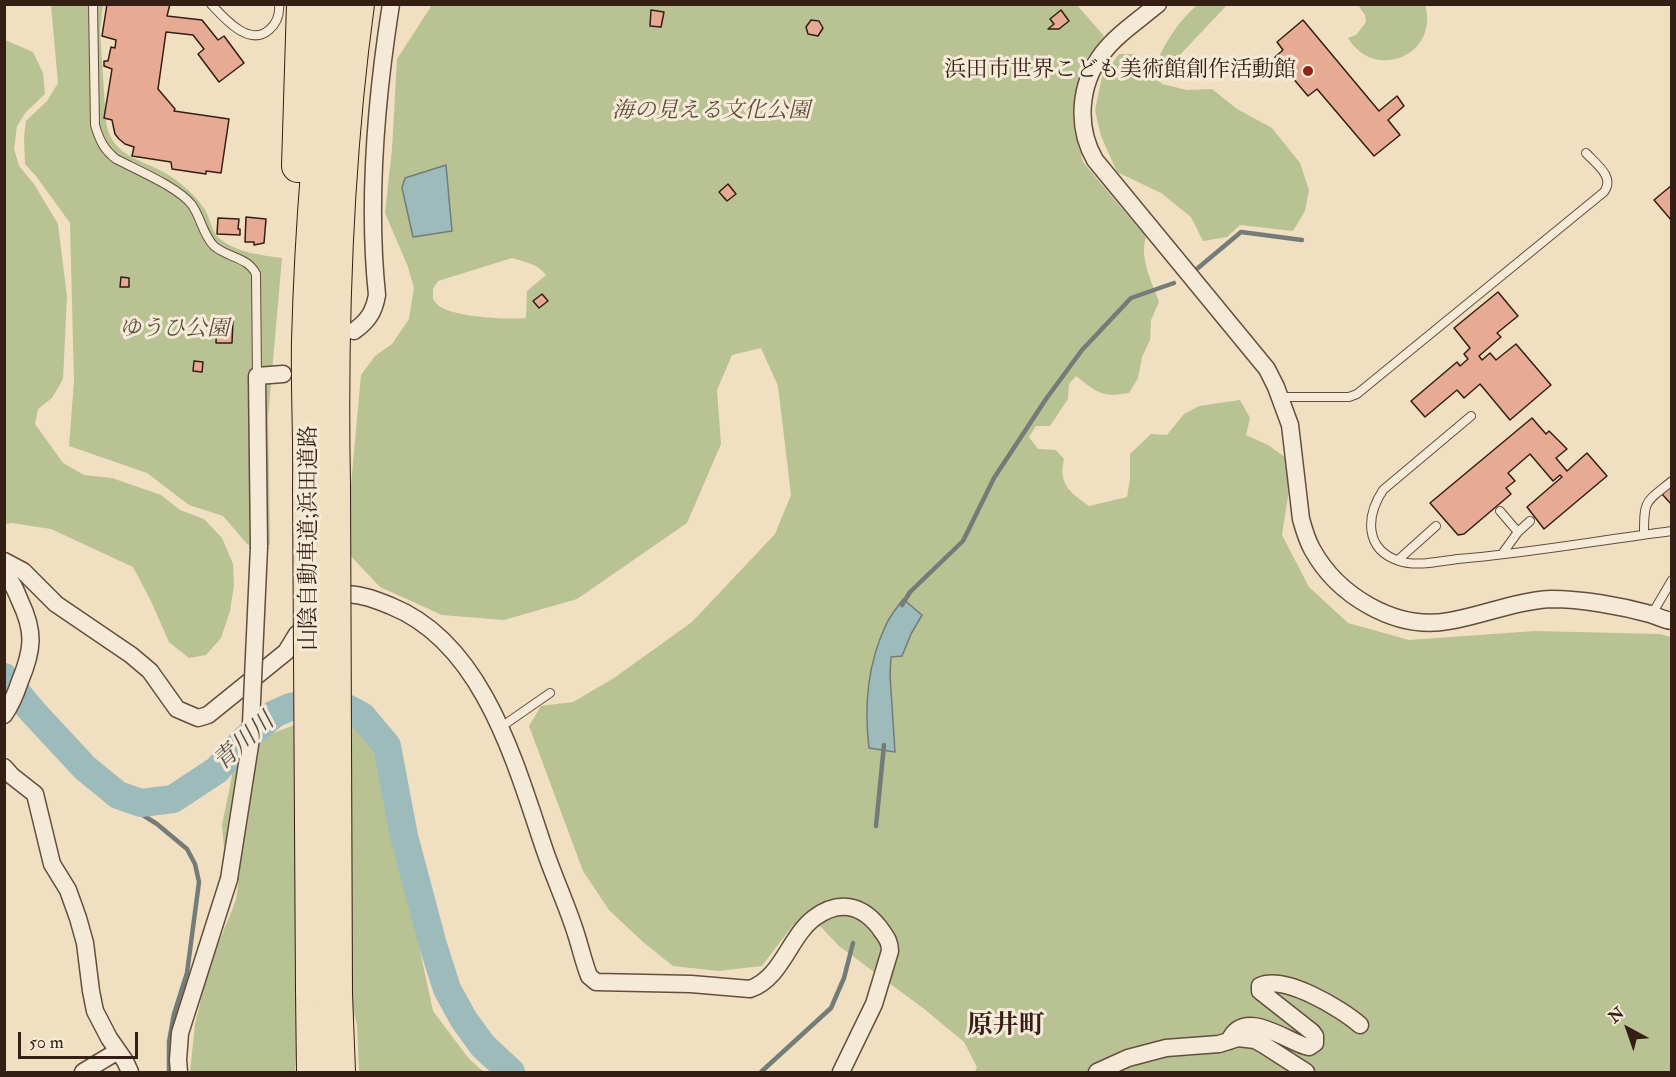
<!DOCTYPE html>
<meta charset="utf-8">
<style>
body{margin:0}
#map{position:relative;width:1676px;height:1077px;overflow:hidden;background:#f0dfc1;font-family:"IM FELL Double Pica",serif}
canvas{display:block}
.frame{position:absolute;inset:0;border:6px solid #351e13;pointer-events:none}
.north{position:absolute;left:1598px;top:999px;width:60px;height:60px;-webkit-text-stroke:4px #f5ead7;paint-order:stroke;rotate:320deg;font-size:16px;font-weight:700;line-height:24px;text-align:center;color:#351e13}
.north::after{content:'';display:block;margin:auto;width:21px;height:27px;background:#351e13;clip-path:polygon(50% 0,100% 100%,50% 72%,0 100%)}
.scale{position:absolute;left:18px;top:1032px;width:120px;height:27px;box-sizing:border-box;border:3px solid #351e13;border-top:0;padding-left:8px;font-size:18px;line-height:21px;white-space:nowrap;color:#351e13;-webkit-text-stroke:4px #f5ead7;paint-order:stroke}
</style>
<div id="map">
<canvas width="1676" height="1077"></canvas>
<div class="frame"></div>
<div class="north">N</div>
<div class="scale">50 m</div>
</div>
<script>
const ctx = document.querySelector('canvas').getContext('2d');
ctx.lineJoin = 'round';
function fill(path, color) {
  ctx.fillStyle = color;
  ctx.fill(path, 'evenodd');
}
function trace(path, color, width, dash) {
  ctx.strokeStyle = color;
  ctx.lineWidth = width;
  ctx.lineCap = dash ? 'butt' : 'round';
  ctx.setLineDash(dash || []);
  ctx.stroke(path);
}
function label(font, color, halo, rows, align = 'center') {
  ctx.font = font + ' "IM FELL Double Pica","Noto Serif JP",serif';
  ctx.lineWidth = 6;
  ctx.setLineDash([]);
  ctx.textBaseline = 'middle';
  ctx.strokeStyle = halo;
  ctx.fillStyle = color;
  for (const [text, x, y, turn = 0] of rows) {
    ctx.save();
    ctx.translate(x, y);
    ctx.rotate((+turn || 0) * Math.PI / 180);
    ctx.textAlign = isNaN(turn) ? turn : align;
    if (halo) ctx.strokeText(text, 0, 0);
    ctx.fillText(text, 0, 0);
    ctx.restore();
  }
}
const green = new Path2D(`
 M51,5H103L100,30L106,122C112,160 147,159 173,178C184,186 196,196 203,207C211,217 210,231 220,239C238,253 260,255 282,258L268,418L270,545H248L223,516L189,505L147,473L69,446L74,381L70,223L36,176L25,164L24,137L26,121L47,101L58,83Z
 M432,5H1077L1104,36L1087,58L1089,59L1079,88L1076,136L1083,162L1146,237C1139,258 1152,282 1159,302L1151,320L1150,340L1142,357L1138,378L1129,393C1102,398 1096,392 1076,376L1069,384L1068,399L1050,426H1036L1029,437L1038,449L1056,450L1064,459C1058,485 1070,492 1089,506L1127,497L1130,479V454L1151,434L1167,435L1184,414L1199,406L1240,400L1250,418L1246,435L1268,445L1286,458L1290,483L1282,535L1309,587L1348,623L1409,640L1535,631L1660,634L1671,637V1072H975L977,1067L964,1042L923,1008L839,946L821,927L793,925L762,966L718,971L673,966L643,942L609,910L583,871L529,726L541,706L573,702L614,678L692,622L775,534L791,495L778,386L761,348L732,355L717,390L721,444L687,523L577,599L504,620L442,615L380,587L345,550L361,375L375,356L392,344L409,319L414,288L408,267L385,213L392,149L397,59ZM512,258C525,262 538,264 546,275L527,291L526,318C509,320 453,317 439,306C437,304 435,302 433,299V289L438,281Z
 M1197,5H1227L1176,59L1162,64L1160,55C1171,33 1180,21 1197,5Z
 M1358,5H1425C1440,54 1375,83 1348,38L1356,35L1366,22L1365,15Z
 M5,40L33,52L43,73L45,94L26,112L17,126L14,149L19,166L34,184L58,224L67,297L63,379L52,398L38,409L35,424L63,463L84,475L112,478L161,495L180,510L204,519L222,538L233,564L234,585L230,611L221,638L206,655L189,658L169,642L150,599L133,567L51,529L12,523L5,524Z
 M1119,54H1134L1162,84L1187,90L1212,89L1237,109L1272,128L1300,163L1309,190L1305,211L1293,231L1240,225L1227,237L1203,241L1191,217L1161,193L1117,172L1101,136L1095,110L1102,77Z
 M323,714L346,717L366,733L380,748L384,783L433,1011L469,1059L484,1072H359L357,1025L349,992L300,998L295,1072H190L195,1024L209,967L236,900L240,870L224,848L222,825L233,771L263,737Z`);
const water = new Path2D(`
 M446,165L452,231L413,237L402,188L405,178Z
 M903,599L922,615L911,634L902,656L891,657L890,675L895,752L869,748C864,707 868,664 885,627C889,617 897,608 903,599Z`);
const stream = new Path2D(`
 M1198,268L1241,232L1302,240
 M902,605L910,592L963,541L994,478L1046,399L1082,350L1131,298L1174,283
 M118,795L127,805L157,824L187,849L195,864L199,882L187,973L174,1014L169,1042V1072
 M876,826L884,745
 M761,1072L831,1008L844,978L853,943`);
const river = new Path2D(`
 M4,677L32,711L85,768L118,795L141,803L173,799L217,770L243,741L274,714L290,707L322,701L349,709L362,716L387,746L404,836L433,945L447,989L464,1020L483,1046L511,1072`);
const building = new Path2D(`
 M107,4H170L167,16L202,20L218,40L224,36L244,63L219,82L198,54L204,49L193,35L166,32L158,89L175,109L174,111L229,119L221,173L206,171V174L172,169L171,162L132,156L134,147L125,144L119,139L115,134L112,120L104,118L112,69L104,66V61H108L111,47L115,48L116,40L102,36Z
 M651,10L664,12L661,27L650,26Z
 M1061,10L1069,21L1059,29H1048L1054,24L1050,19Z
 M811,20L819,21L823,28L818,36L808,34L806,27Z
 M1303,20L1379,111L1397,96L1404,106L1388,120L1400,135L1374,156L1317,89L1308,96L1275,57L1283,50L1277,42Z
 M728,184L736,194L727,201L719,192Z
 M1672,185V221L1654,200Z
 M246,217L266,219L264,243L254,245V242H245Z
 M218,218L239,219L238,229H240V235L217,234Z
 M121,277L129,278V287H120Z
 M1498,292L1518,316L1497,333L1501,337L1479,356L1482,360L1490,353L1496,360L1516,344L1551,385L1510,420L1480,384L1464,398L1457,390L1425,417L1411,401L1457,362L1460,366L1468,359L1464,354L1470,348L1454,328Z
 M542,294L548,301L539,308L533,301Z
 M217,319H233L232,343H216Z
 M194,361L203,362L202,372L193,371Z
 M1532,418L1546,434L1549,431L1567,449L1556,458L1567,471L1587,453L1607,476L1544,529L1527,507L1562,477L1560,475L1553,481L1530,454L1508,473L1515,481L1506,488L1511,494L1464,534L1458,535L1430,503Z
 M1672,486V504H1671L1662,494Z`);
const lane = new Path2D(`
 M93,4L95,125C99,139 104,150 116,159C137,170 178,187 192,205C201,218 203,235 214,246C228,258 248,257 256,274L257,376
 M211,4C225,19 249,47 269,30C277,23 280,14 279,4
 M1280,397H1349L1357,394L1604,192C1615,177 1597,165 1586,153
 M1471,416L1383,490C1366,516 1364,549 1399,561C1417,567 1440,561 1458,559C1530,553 1600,540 1672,531
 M1500,511L1518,532
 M1644,534C1644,499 1645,503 1672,481
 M1502,554L1518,532L1530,521
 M1398,560L1436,526
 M1652,614L1672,580
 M501,727L550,693`);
const street = new Path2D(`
 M1158,4C1139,20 1116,35 1102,54C1079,85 1076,127 1095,160L1267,369L1276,387L1290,425L1301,519C1304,530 1307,540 1312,549C1337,595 1395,631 1449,621C1484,615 1515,601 1551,599C1582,599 1621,606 1650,614C1657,616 1664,620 1672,621
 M354,331C368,321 374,312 377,295C367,199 376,99 391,4
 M259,547L257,376L283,374
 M4,561L23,571L56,604L131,655L150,671L177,709L198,718L208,715L286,652L297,634L310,624
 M4,572C12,581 16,591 20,601C35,632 33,650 20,681C16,693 12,704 4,715
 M333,606L348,594C364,595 376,600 391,606C483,643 515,762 544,848C554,878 568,907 577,937C581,950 584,963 589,976L596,982L691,984L750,989C782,978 789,937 814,918C838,900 861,904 879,927C885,936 890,940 890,951L874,1004L841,1072
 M4,767L12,776L35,794L52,864L68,890L78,918L85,943L91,991L95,1011L109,1038L125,1061L130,1072
 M1229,1041C1244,1008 1283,1039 1305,1046L1309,1047L1315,1043V1036L1312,1032L1260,991V986C1284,974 1342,1009 1360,1025
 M83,1072L118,1051
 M179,1072L178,1060L180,1033L229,879
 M1097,1072L1128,1058L1166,1048L1219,1044L1238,1038L1255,1040L1264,1045L1306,1072`);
const highway = new Path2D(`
 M298,166L303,4
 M334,485C331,325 336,164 358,4
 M309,487C310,438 307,389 308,341C311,228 320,116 335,4
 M312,990L313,1072
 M336,994L339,1072`);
const streetBridge = new Path2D(`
 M229,879L250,745L259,547`);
const highwayBridge = new Path2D(`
 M334,485L336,994
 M309,487L312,990`);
const markers = [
 [1308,71,6,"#8f2418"]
];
const poiNames = [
 ["浜田市世界こども美術館創作活動館",1296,71]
];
const parkNames = [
 ["海の見える文化公園",711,112],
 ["ゆうひ公園",174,330]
];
const streetNames = [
 ["山陰自動車道;浜田道路",310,538,-90]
];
const waterNames = [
 ["青川川",245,743,-42]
];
const quarterNames = [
 ["原井町",1006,1027]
];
fill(green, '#b8c293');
fill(water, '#9dbbbb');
trace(water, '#737c78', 1.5);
trace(stream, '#737c78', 4.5);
trace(river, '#9dbbbb', 28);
fill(building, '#e7aa94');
trace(building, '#351e13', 1.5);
trace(lane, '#644e3e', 10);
trace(street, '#644e3e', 19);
trace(highway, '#351e13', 34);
trace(lane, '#f5ead7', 8);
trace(street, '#f5ead7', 16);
trace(highway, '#f0dfc1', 32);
trace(streetBridge, '#644e3e', 19, []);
trace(highwayBridge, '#351e13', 34, []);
trace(streetBridge, '#f5ead7', 16);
trace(highwayBridge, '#f0dfc1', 32);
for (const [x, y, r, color] of markers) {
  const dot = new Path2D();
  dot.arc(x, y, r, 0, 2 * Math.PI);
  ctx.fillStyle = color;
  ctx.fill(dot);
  trace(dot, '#f5ead7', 2);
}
label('22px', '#351e13', '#f5ead7', poiNames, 'right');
label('italic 22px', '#5c4f39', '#f5ead7', parkNames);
label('22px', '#351e13', '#f5ead7', streetNames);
label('italic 24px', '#544d45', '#f5ead7', waterNames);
label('bold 26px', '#351e13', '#f5ead7', quarterNames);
</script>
